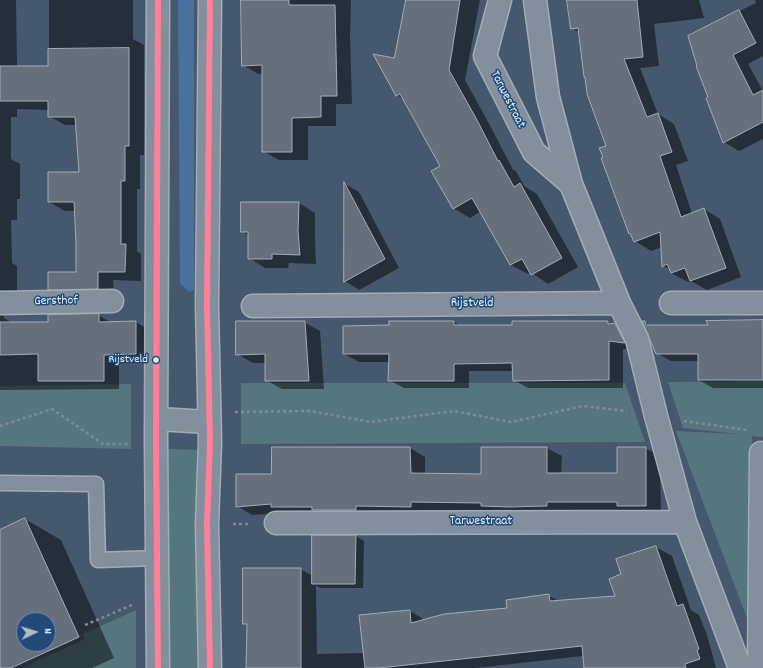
<!DOCTYPE html>
<style>
body{margin:0}
#map{position:relative;width:763px;height:668px;overflow:hidden;background:#46586d;font-family:Dekko,sans-serif}
canvas{display:block}
.north{position:absolute;left:16px;top:612px;width:40px;height:40px;box-sizing:border-box;background:#1f4a7a;border:1px solid #6f8dac;border-radius:50%;rotate:86deg;font-size:11px;font-weight:700;line-height:16px;text-align:center;color:#e8f1f8}
.north::after{content:'';display:block;margin:auto;width:14px;height:18px;background:#afbbc7;clip-path:polygon(50% 0,100% 100%,50% 72%,0 100%)}
</style>
<div id="map">
<canvas width="763" height="668"></canvas>
<div class="north">N</div>
</div>
<script>
const ctx = document.querySelector('canvas').getContext('2d');
ctx.lineJoin = 'round';
function fill(path, color) {
  ctx.fillStyle = color;
  ctx.fill(path, 'evenodd');
}
function trace(path, color, width, dash) {
  ctx.strokeStyle = color;
  ctx.lineWidth = width;
  ctx.lineCap = dash ? 'butt' : 'round';
  ctx.setLineDash(dash || []);
  ctx.stroke(path);
}
function label(font, color, halo, rows, align = 'center') {
  ctx.font = font + ' Dekko,sans-serif';
  ctx.lineWidth = 3;
  ctx.setLineDash([]);
  ctx.textBaseline = 'middle';
  ctx.strokeStyle = halo;
  ctx.fillStyle = color;
  for (const [text, x, y, turn = 0] of rows) {
    ctx.save();
    ctx.translate(x, y);
    ctx.rotate((+turn || 0) * Math.PI / 180);
    ctx.textAlign = isNaN(turn) ? turn : align;
    if (halo) ctx.strokeText(text, 0, 0);
    ctx.fillText(text, 0, 0);
    ctx.restore();
  }
}
const green = new Path2D(`
 M763,381V437L752,436L753,634L676,431L739,434L683,428L668,382Z
 M241,383H625L645,442L241,444Z
 M131,384V449L0,446V386Z
 M168,449L201,450L200,668H169Z
 M136,610V668H22L85,639L83,634Z`);
const water = new Path2D(`
 M178,0H194V290L189,292L180,283Z`);
const shadow = new Path2D(`
 M0,0H16L17,67H49V0H133V39L144,45V155H140V189H137V251L141,254V281L113,280L114,297L65,298L49,289L77,273L75,211H65L49,202L80,173L77,125H65L49,116V110L17,109V117H11V159L20,164V199H17V220H11L12,263L17,266V299L3,312L4,318L12,323H49L98,315L112,323L136,322L151,331V363H119V389L0,390Z
 M242,0H351L350,36L352,104H336V126H308V160H279L263,151V74H258L243,65Z
 M407,0H480L465,80L493,131L513,170L516,171L524,186L537,194L578,267L548,284L531,272L528,274L511,265L481,211L470,218L453,208L441,166L404,99L396,95L395,59Z
 M567,0H699L704,18L654,24L659,66L640,68L658,114L674,124L688,161L676,165L692,214L704,209L720,219L741,277L707,290L691,281L688,282L671,273V270L663,266L662,247L651,251L635,241L632,234L630,233L607,146L586,77L580,33L572,28L571,20L569,19Z
 M755,0H763V56L748,64L763,91V139L739,151L724,142L689,36L756,3Z
 M345,184L359,192L399,268L359,290L345,281Z
 M299,203L315,213V241L316,264L289,263L288,268H265L249,258V236L242,231Z
 M763,321V388H713L699,380V361H671L657,353L644,322L652,326H709Z
 M304,322L320,331L324,389H282L266,380V363H253L237,354Z
 M454,322L460,326H513V322H608L615,324L630,333L639,350L623,349V388H528L514,380L513,371H469V388H404L389,380L390,362H359L344,354L390,326Z
 M273,448H410L425,457V474L482,475L547,448L562,456L561,474H618L645,448L660,456L661,514H633L626,510L561,511V514H497L490,511L425,510V515L283,513L252,515L237,506L272,475Z
 M25,519L61,540L114,658L92,668H0V531ZM24,620H48V644H24Z
 M356,536L364,541L363,588H321L316,586L317,654L364,653L410,611L425,620L508,609L549,596L559,601L621,597L623,575L656,547L672,556L691,610L699,615L707,635L716,668H607L592,655L476,668H247L248,625L244,623L300,569L313,576Z`);
const building = new Path2D(`
 M241,0H289V5H335L337,96H321V117L292,118V152H262V65L242,66Z
 M406,0H460L449,70L477,120L498,161L499,160L514,187L520,183L562,258L531,275L522,259L510,265L472,198L453,209L431,171L440,166L400,94L396,96L373,54L394,58Z
 M567,0H637L643,57L624,59L647,117L658,113L672,152L660,156L681,217L704,208L726,268L690,281L685,268L671,273L667,264L662,267L660,232L634,242L630,233L629,234L601,158L603,157L599,148L606,146L587,94L585,77H584L578,28L571,29Z
 M739,10L756,43L733,55L753,95L763,90V122L723,143L706,98L708,97L696,66H697L688,36Z
 M129,48V146H125V181H121V244H126L125,272H98V289L48,290V272H76V244L74,202H48V172H79L75,117H48V101H0V66H48V49Z
 M344,182L385,259L344,282Z
 M241,202H299L298,231L300,255L272,254V259H248V232H241Z
 M99,314V322L136,321V354L104,355V381H38V354L0,355V322H48V315Z
 M763,320V380H698V354H656L642,321H645L646,325H708L706,321Z
 M236,321H305L309,381H265V354L236,355Z
 M389,321H454V325H512V321H608V324L615,323L625,343L609,341V380L513,381L512,363L454,364V381H388L389,354H343V326L389,325Z
 M272,447H410L411,473L481,474V447H547V473H617V447H646V506H617V502H547V506L509,507L481,506V503L411,502V507L356,506V510H312V507H271V504L236,507V474H271Z
 M25,518L79,637L11,668H0V530ZM24,620H48V644H24Z
 M312,535H356L355,584H312Z
 M656,546L677,606L683,604L699,649L697,650L700,659L685,664L686,668H584L582,646L379,668H365L359,615L410,610L411,623L444,614L507,608L506,600L549,594L550,601L615,596L609,579L621,574L616,559Z
 M243,568H301V668H246L247,624H243Z`);
const path = new Path2D(`
 M235,412L310,411L371,422L454,411L511,422L582,406L627,411
 M684,421L747,430
 M0,426L52,409L103,444H130
 M233,524H250
 M85,625L132,605`);
const service = new Path2D(`
 M0,483L96,484L98,560L158,558`);
const minor = new Path2D(`
 M158,0L156,440L158,668
 M500,0L485,56L534,152L571,184
 M535,0L548,97L571,184L619,303L637,339L656,416L685,522L740,668
 M0,303L112,301
 M671,303H763
 M253,306L619,303
 M157,419L209,422
 M276,523L685,522
 M210,668L207,525L210,442L207,305L210,0
 M759,668L761,453`);
const bus1 = new Path2D(`
 M158,0L156,440L158,668
 M210,0L207,305L210,442L207,525L210,668`);
const markers = [
 [156,360,3.5,"#e8f1f8"]
];
const busNames = [
 ["Rijstveld",148,360]
];
const streetNames = [
 ["Tarwestraat",507,100,63],
 ["Gersthof",56,302,-1],
 ["Rijstveld",472,304],
 ["Tarwestraat",481,522]
];
fill(green, '#55767e');
fill(water, '#48719e');
fill(shadow, '#0007');
fill(building, '#65707c');
trace(building, '#a2acb7', 1);
trace(service, '#a2acb7', 17);
trace(minor, '#a2acb7', 25);
trace(path, '#808a97', 2.5, [3, 3]);
trace(service, '#828f9c', 14);
trace(minor, '#828f9c', 22);
trace(bus1, '#ff8098', 6);
for (const [x, y, r, color] of markers) {
  const dot = new Path2D();
  dot.arc(x, y, r, 0, 2 * Math.PI);
  ctx.fillStyle = color;
  ctx.fill(dot);
  trace(dot, '#1f4a7a', 1.5);
}
label('12px', '#e8f1f8', '#1f4a7a', busNames, 'right');
label('13px', '#e8f1f8', '#1f4a7a', streetNames);
</script>
